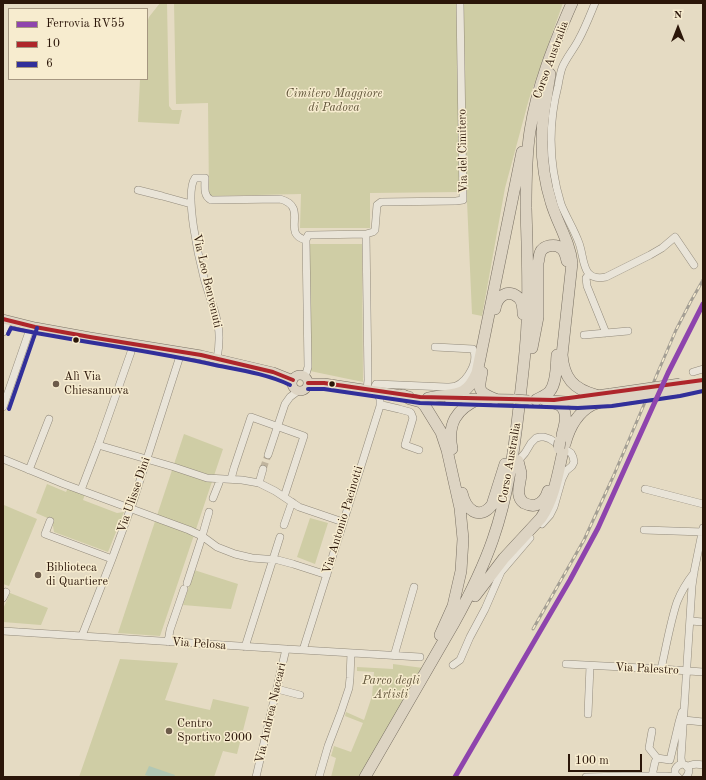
<!DOCTYPE html>
<meta charset="utf-8">
<style>
body{margin:0}
#map{position:relative;width:706px;height:780px;overflow:hidden;background:#e5dbc3;font-family:"Old Standard TT",serif}
canvas{display:block}
.frame{position:absolute;inset:0;border:4px solid #2b1609;pointer-events:none}
.legend{position:absolute;left:8px;top:8px;width:140px;height:72px;box-sizing:border-box;background:#f7eccf;border:1px solid #a59680;margin:0;padding:5px 7px;list-style:none;font-size:12px;color:#2b1609}
.legend li{display:flex;align-items:center;gap:8px;height:20px}
.legend b{width:20px;border:1px solid #a59680}
.north{position:absolute;left:658px;top:8px;width:40px;height:40px;-webkit-text-stroke:3px #f7eccf;paint-order:stroke;rotate:0deg;font-size:11px;font-weight:700;line-height:16px;text-align:center;color:#2b1609}
.north::after{content:'';display:block;margin:auto;width:14px;height:18px;background:#2b1609;clip-path:polygon(50% 0,100% 100%,50% 72%,0 100%)}
.scale{position:absolute;left:568px;top:754px;width:74px;height:18px;box-sizing:border-box;border:2px solid #2b1609;border-top:0;padding-left:5px;font-size:12px;line-height:14px;white-space:nowrap;color:#2b1609;-webkit-text-stroke:3px #f7eccf;paint-order:stroke}
</style>
<div id="map">
<canvas width="706" height="780"></canvas>
<div class="frame"></div>
<ul class="legend">
<li><b style="height:5px;background:#8e44ad"></b>Ferrovia RV55</li>
<li><b style="height:5px;background:#ae262b"></b>10</li>
<li><b style="height:5px;background:#312f9a"></b>6</li>
</ul>
<div class="north">N</div>
<div class="scale">100 m</div>
</div>
<script>
const ctx = document.querySelector('canvas').getContext('2d');
ctx.lineJoin = 'round';
function fill(path, color) {
  ctx.fillStyle = color;
  ctx.fill(path, 'evenodd');
}
function trace(path, color, width, dash) {
  ctx.strokeStyle = color;
  ctx.lineWidth = width;
  ctx.lineCap = dash ? 'butt' : 'round';
  ctx.setLineDash(dash || []);
  ctx.stroke(path);
}
function label(font, color, halo, rows, align = 'center') {
  ctx.font = font + ' "Old Standard TT",serif';
  ctx.lineWidth = 3;
  ctx.setLineDash([]);
  ctx.textBaseline = 'middle';
  ctx.strokeStyle = halo;
  ctx.fillStyle = color;
  for (const [text, x, y, turn = 0] of rows) {
    ctx.save();
    ctx.translate(x, y);
    ctx.rotate((+turn || 0) * Math.PI / 180);
    ctx.textAlign = isNaN(turn) ? turn : align;
    if (halo) ctx.strokeText(text, 0, 0);
    ctx.fillText(text, 0, 0);
    ctx.restore();
  }
}
const green = new Path2D(`
 M160,3H167L169,106L172,110H182L179,124L138,122L140,79H147V23L149,17Z
 M174,3H458L461,192L370,193V228H300L301,194L209,196L208,103L176,104Z
 M463,3H563L529,99L505,188L482,316L472,314L467,201Z
 M309,244H362L363,382L310,371Z
 M184,434L223,449L160,636L118,633Z
 M47,484L66,492L68,488L85,494L83,500L117,513L124,512L108,552L54,532L52,520L36,513Z
 M4,505L37,519L9,586L3,584V507Z
 M310,518L328,523L315,564L297,557Z
 M194,570L238,584L231,609L183,605Z
 M10,593L48,608L41,625L3,622V609Z
 M120,659L178,663L165,700L210,710L213,699L249,707L237,754L223,751L214,777H79Z
 M393,664L423,668L410,693L359,777H331L336,758L331,756L334,746L351,752L363,723L345,716L346,712L364,720L372,696L374,672L357,671V667L393,669Z`);
const water = new Path2D(`
 M149,766L175,775L174,777H152L145,775Z`);
const minorTunnel = new Path2D(`
 M263,469L268,455`);
const minor = new Path2D(`
 M595,3C590,15 585,28 579,39C574,49 566,58 562,68C560,74 559,80 558,86C548,125 549,165 561,204C566,217 574,229 579,243C585,259 581,282 606,277L650,255L662,248L675,237L694,265
 M138,190L162,196L191,204
 M366,234L373,232L375,230L377,205L381,202L456,201L463,200L460,3
 M589,274L586,278L587,286L606,333
 M3,332L8,321
 M584,335L628,331
 M217,359C219,348 220,336 218,325C215,309 208,293 204,278C199,259 184,193 195,178H205C205,186 203,196 211,200L280,199C310,207 280,234 306,240
 M693,372L703,369
 M305,377L308,367L306,240L308,235H312L366,234L368,380L367,390
 M374,391L375,386L376,384L446,387C449,387 453,387 456,386C468,381 479,361 473,349L435,347
 M380,406L382,405L399,409L410,412L411,413L413,418L405,445L419,450
 M3,407L31,326
 M98,445L174,467L207,478L242,480L259,483L275,491L299,507L343,522
 M268,455L285,404L290,397L298,391
 M3,459L64,484L189,530L202,536L217,547L235,554L252,558L278,560L293,564L327,575
 M518,461L525,453L531,443L536,438L540,437H544L550,439L571,453L573,457L574,462L572,466L566,471L562,479L554,507L550,515L542,524
 M29,470L49,419
 M231,479L234,468L251,417L304,436L285,494L283,496
 M259,483L263,469
 M645,489L703,504
 M81,490L99,443L131,352L133,344
 M213,498L219,483L220,479
 M50,521L45,534L112,559
 M284,525L292,502
 M644,530L703,532
 M187,583L201,540L209,512
 M3,598L6,592
 M691,621L703,622
 M3,631L286,649L420,657
 M83,636V633L112,559L133,502L179,359L180,351
 M168,642L170,630L184,589
 M245,647L280,537
 M303,650L380,406V399L376,391
 M394,656L414,587
 M566,664L661,669L703,672
 M453,665L460,660L470,637L485,609L501,572L530,538
 M661,669C666,648 670,623 677,602C681,592 687,582 694,573
 M277,689L300,695
 M588,714L590,666
 M684,720L703,722
 M652,731L649,748L657,758
 M682,764L681,758L692,586L694,572L703,528
 M687,767C692,763 698,764 703,765
 M652,776L655,762L657,758L670,760L679,722L682,712
 M256,777L286,649
 M319,777L328,746L341,712L349,688L350,678L351,653
 M586,777L623,776H666L676,777
 M678,777L675,774V770C680,758 695,767 686,777`);
const major = new Path2D(`
 M3,319L35,327L90,337L201,355L273,372L293,380
 M292 383a8 8 0 1 1 16 0a8 8 0 1 1-16 0Z
 M308,383H324L409,396
 M679,390L703,385
 M589,396L611,393
 M448,398L515,399
 M552,400L578,402L599,401`);
const highway = new Path2D(`
 M550,74C548,86 546,98 544,111C540,141 542,173 551,202C557,223 570,242 572,263L562,355C564,378 573,389 596,395
 M495,309C497,296 508,288 519,298C523,302 523,309 523,314
 M532,348L538,317V263C539,260 539,256 540,253C543,245 556,243 562,249C565,252 566,256 567,261
 M482,372C478,390 478,392 495,399
 M403,395L410,399L421,402L425,406L441,432L447,450L460,508L463,539L461,571L453,606L440,635
 M428,398C452,392 465,401 477,373L522,152
 M536,400C541,397 547,395 550,391C557,382 556,366 557,355
 M545,400C550,402 557,403 561,406C569,414 564,427 562,435
 M565,444C569,429 577,413 592,405C597,403 603,401 608,400
 M452,449C447,424 456,409 479,399
 M518,461C519,465 520,469 521,473C521,483 514,496 524,503C528,505 532,506 536,505C543,503 546,498 548,491
 M462,493C466,510 479,521 492,505L505,464
 M475,596L504,558L541,518C554,499 558,473 563,451
 M365,777L454,623C469,596 483,568 493,539C508,496 514,451 519,407C522,379 526,351 527,323C529,285 527,246 526,208C526,182 526,156 530,131C537,86 554,44 572,3`);
const rail = new Path2D(`
 M533,629L584,540L613,477L676,330L691,301L703,280`);
const majorBridge = new Path2D(`
 M611,393L680,383
 M515,399L529,400
 M611,400L679,390`);
const highwayBridge = new Path2D(`
 M559,448L560,441`);
const bus1 = new Path2D(`
 M3,319L35,327L90,337L201,355L273,372L293,380
 M308,383H324L420,397L554,400L703,380`);
const bus2 = new Path2D(`
 M8,334L11,328C79,342 147,350 215,365C240,370 267,374 290,385
 M308,389H324L420,403L578,408L612,406L680,396L703,391
 M9,409L37,328`);
const rail1 = new Path2D(`
 M455,777L570,580L598,528L668,373L703,304`);
const markers = [
 [76,340,3.5,"#2b1609"],
 [56,384,4,"#6c5b4a"],
 [332,384,3.5,"#2b1609"],
 [38,575,4,"#6c5b4a"],
 [169,731,4,"#6c5b4a"]
];
const streetNames = [
 ["Corso Australia",551,60,-70],
 ["Via del Cimitero",463,151,-91],
 ["Via Leo Benvenuti",207,281,77],
 ["Corso Australia",510,463,-80],
 ["Via Ulisse Dini",134,495,-71],
 ["Via Antonio Pacinotti",343,520,-73],
 ["Via Pelosa",199,644,4],
 ["Via Palestro",647,669,3],
 ["Via Andrea Naccari",271,713,-77]
];
const parkNames = [
 ["Cimitero Maggiore",334,94],
 ["di Padova",334,108],
 ["Parco degli",391,681],
 ["Artisti",391,695]
];
const poiNames = [
 ["Alì Via",64,377],
 ["Chiesanuova",64,391],
 ["Biblioteca",46,568],
 ["di Quartiere",46,582],
 ["Centro",177,724],
 ["Sportivo 2000",177,738]
];
fill(green, '#cfcda5');
fill(water, '#b1c7b4');
trace(minorTunnel, '#c0b49e', 7, [7, 3.5]);
trace(minor, '#938b7c', 8);
trace(major, '#797063', 10);
trace(highway, '#797063', 12);
trace(minor, '#e9e4d8', 7);
trace(major, '#ddd4c3', 9);
trace(highway, '#ddd4c3', 11);
trace(rail, '#a49f94', 3);
trace(rail, '#f7eccf', 1.5, [4.5]);
trace(majorBridge, '#797063', 10, []);
trace(highwayBridge, '#797063', 12, []);
trace(majorBridge, '#ddd4c3', 9);
trace(highwayBridge, '#ddd4c3', 11);
trace(bus1, '#ae262b', 4);
trace(bus2, '#312f9a', 4);
trace(rail1, '#8e44ad', 5);
for (const [x, y, r, color] of markers) {
  const dot = new Path2D();
  dot.arc(x, y, r, 0, 2 * Math.PI);
  ctx.fillStyle = color;
  ctx.fill(dot);
  trace(dot, '#f7eccf', 1.5);
}
label('12px', '#2b1609', '#f7eccf', streetNames);
label('italic 12px', '#5e5237', '#f7eccf', parkNames);
label('12px', '#2b1609', '#f7eccf', poiNames, 'left');
</script>
